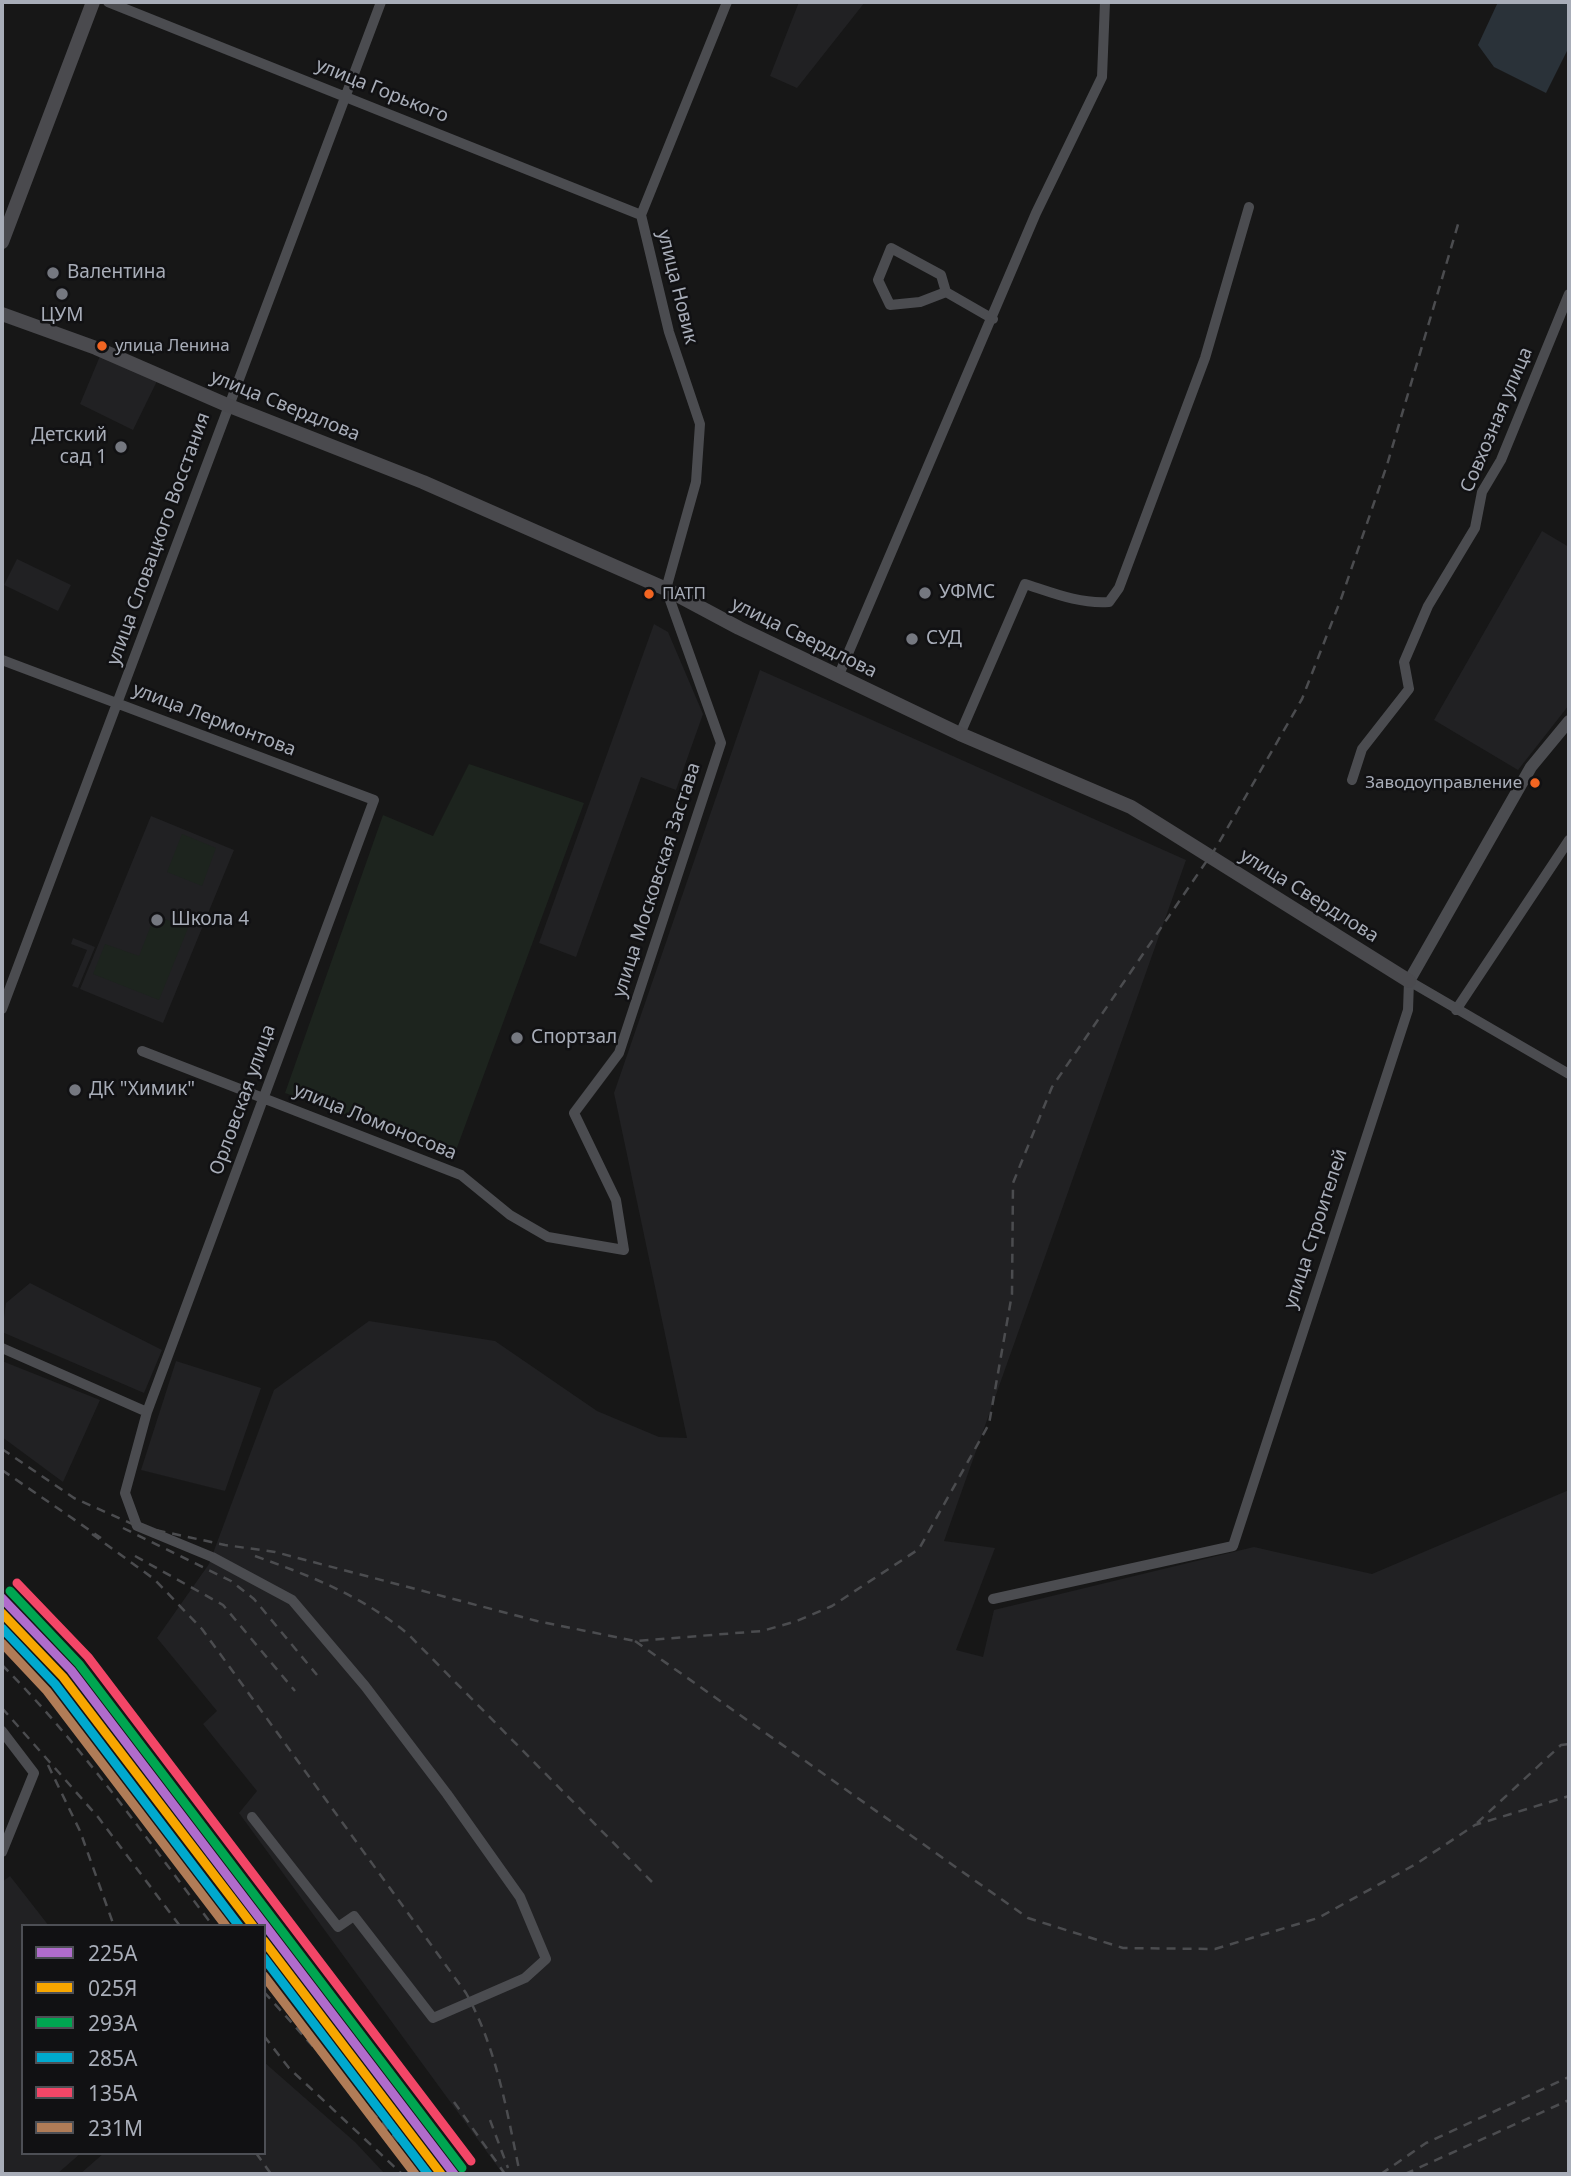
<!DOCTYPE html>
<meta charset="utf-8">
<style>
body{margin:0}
#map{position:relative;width:1571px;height:2176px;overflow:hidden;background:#171717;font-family:"Noto Sans",sans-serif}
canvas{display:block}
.frame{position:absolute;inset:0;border:4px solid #a8adb8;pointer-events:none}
.legend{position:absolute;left:21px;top:1924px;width:245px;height:231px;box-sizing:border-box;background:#111113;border:2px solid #4d4f55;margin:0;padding:9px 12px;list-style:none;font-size:21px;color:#a8adb8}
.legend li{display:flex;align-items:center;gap:14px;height:35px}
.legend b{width:35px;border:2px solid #4d4f55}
</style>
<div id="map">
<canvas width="1571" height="2176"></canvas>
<div class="frame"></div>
<ul class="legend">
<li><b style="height:9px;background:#b06ccc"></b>225А</li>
<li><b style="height:9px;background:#f7a600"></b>025Я</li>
<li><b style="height:9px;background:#00a651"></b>293А</li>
<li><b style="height:9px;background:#00a9ce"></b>285А</li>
<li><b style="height:9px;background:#f34667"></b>135А</li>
<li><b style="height:9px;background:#b07c57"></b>231М</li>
</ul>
</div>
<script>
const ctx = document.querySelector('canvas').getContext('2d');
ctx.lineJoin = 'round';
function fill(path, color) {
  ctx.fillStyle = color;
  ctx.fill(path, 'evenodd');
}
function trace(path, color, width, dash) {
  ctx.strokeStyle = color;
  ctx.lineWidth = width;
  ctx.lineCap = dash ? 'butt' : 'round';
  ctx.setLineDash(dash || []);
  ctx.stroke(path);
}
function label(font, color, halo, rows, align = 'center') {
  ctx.font = font + ' "Noto Sans",sans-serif';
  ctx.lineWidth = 5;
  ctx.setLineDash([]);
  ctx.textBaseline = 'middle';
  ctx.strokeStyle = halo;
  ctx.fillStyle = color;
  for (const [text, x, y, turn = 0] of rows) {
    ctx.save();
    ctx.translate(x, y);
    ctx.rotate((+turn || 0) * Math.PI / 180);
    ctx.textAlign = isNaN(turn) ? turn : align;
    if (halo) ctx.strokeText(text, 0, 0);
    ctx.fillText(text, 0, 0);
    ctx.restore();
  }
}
const built = new Path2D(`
 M799,2H865L797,88L770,76Z
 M100,356L158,379L133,430L80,404Z
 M1542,531L1569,547V705L1518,770L1434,720Z
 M17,559L71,585L58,611L4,585Z
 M654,624L668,632L703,714L676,790L641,777L576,957L539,943Z
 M760,670L1186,860L944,1541L995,1548L956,1650L983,1657L994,1610L1254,1547L1372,1574L1569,1490V2174H503L239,1813L257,1791L203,1724L217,1711L157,1638L209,1564L274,1390L369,1321L495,1341L597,1411L659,1437L687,1438L614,1093Z
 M151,816L234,850L163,1023L80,989Z
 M73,938L95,947L78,988L72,986L87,950L71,944Z
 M30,1283L162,1350L144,1393L2,1332L6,1303Z
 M2,1361L100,1400L63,1482L2,1437Z
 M176,1361L261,1388L225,1491L141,1470Z
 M10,1876L49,1926H23V2153H81L57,2174H2V1882Z
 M264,2062L355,2142L385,2174H80L104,2153H264Z`);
const green = new Path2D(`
 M469,764L584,803L455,1153L285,1093L383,815L433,836Z
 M182,834L216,848L202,886L167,872Z
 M155,915L188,928L159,1000L93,974L105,944L139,956Z`);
const water = new Path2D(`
 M1498,2H1569V47L1546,93L1494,67L1478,45Z`);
const minor = new Path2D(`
 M108,2L641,215
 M946,292L941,275L891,248L878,280L890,305L920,302L946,292L993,319
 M2,660L374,800L147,1412L125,1493L137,1526L212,1557L292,1600L365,1686L447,1794L520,1897L546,1959L525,1978L433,2018L354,1916L338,1927L252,1817
 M838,677L1036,213L1102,77L1105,2
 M960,734L1025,584C1053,593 1079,604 1109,602L1119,588L1205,358L1249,207
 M1352,780L1362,749L1409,689L1404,662L1428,606L1475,528L1482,492L1501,460L1569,294
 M2,1009L381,2
 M1456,1010L1569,840
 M142,1051L461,1175L510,1215L548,1237L624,1250L616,1200L574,1113L619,1053L721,743L666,589L696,482L700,424L669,332L641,215L727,2
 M2,1348L147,1412
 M993,1599L1233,1546L1408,1010L1409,981L1569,1074
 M2,1731L34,1773L2,1852`);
const tertiary = new Path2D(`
 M1409,981L1531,767L1569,721`);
const secondary = new Path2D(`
 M2,242L93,2
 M2,314L96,348L227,405L423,482L666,589L739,628L960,734L1131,807L1409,981`);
const rail = new Path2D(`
 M2,1449L74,1498L137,1526L225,1545L275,1552L537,1621L635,1641L762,1631L797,1621L832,1606L919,1549L989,1424L1012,1294L1013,1183L1052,1087L1217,846L1302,699L1341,599L1387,465L1459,221
 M2,1470L101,1538
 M123,1528L231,1581L254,1599L317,1675
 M92,1534L154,1579L202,1629L466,1993C497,2049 507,2112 520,2174
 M135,1556L223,1605L295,1691
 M255,1556C311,1576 362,1596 408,1634L652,1882
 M635,1641L1028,1918L1123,1948L1215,1949L1318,1918L1416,1864L1475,1825L1569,1796
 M2,1665C81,1744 145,1837 213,1926
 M2,1708L98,1817L180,1926
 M48,1765L80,1831L114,1926
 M1477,1823L1561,1745L1569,1744
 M264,1992L428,2174
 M264,2036L289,2068L402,2174
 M454,2102L505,2174
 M490,2120L508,2168
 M256,2153L271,2174
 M1381,2174L1426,2143L1569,2077
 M1405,2174L1569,2100`);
const rail1 = new Path2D(`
 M2,1598L71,1670L454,2174`);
const rail2 = new Path2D(`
 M2,1613L63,1677L253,1926
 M264,1941L441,2174`);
const rail3 = new Path2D(`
 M10,1591L79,1664L462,2168`);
const rail4 = new Path2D(`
 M2,1628L55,1684L239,1926
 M264,1958L428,2174`);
const rail5 = new Path2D(`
 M17,1583L88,1657L471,2161`);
const rail6 = new Path2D(`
 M2,1643L47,1691L226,1926
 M264,1976L415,2174`);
const markers = [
 [53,273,7,"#757880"],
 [62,294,7,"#757880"],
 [102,346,6,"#f26522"],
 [121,447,7,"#757880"],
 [925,593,7,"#757880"],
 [649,594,6,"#f26522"],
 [912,639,7,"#757880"],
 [1535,783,6,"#f26522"],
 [157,920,7,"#757880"],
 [517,1038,7,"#757880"],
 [75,1090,7,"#757880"]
];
const busNames = [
 ["улица Ленина",115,346],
 ["ПАТП",662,594],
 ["Заводоуправление",1522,783,"right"]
];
const streetNames = [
 ["улица Горького",382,91,22],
 ["улица Новик",677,287,76],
 ["улица Свердлова",285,406,22],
 ["Совхозная улица",1497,420,-67],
 ["улица Словацкого Восстания",159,539,-70],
 ["улица Свердлова",804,638,26],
 ["улица Лермонтова",214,720,21],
 ["улица Московская Застава",657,880,-72],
 ["улица Свердлова",1309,896,32],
 ["Орловская улица",243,1100,-70],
 ["улица Ломоносова",375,1122,22],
 ["улица Строителей",1316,1229,-72]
];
const poiNames = [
 ["Валентина",67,273],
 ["ЦУМ",62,316,"center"],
 ["Детский",107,436,"right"],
 ["сад 1",107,458,"right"],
 ["УФМС",939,593],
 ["СУД",926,639],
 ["Школа 4",171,920],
 ["Спортзал",531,1038],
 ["ДК \"Химик\"",89,1090]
];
fill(built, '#212123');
fill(green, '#1d241e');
fill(water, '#2a3239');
trace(minor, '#4b4c50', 10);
trace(tertiary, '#4b4c50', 12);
trace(secondary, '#4a4a4e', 14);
trace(rail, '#4b4c4f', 2.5, [9, 7]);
trace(rail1, '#b06ccc', 9);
trace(rail2, '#f7a600', 9);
trace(rail3, '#00a651', 9);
trace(rail4, '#00a9ce', 9);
trace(rail5, '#f34667', 9);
trace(rail6, '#b07c57', 9);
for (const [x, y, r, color] of markers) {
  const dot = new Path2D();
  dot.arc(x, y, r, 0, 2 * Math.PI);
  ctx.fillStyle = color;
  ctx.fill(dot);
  trace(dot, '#111113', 2.5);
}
label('17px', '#a8adb8', '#111113', busNames, 'left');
label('19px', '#a8adb8', '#111113', streetNames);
label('19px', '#a8adb8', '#111113', poiNames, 'left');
</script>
